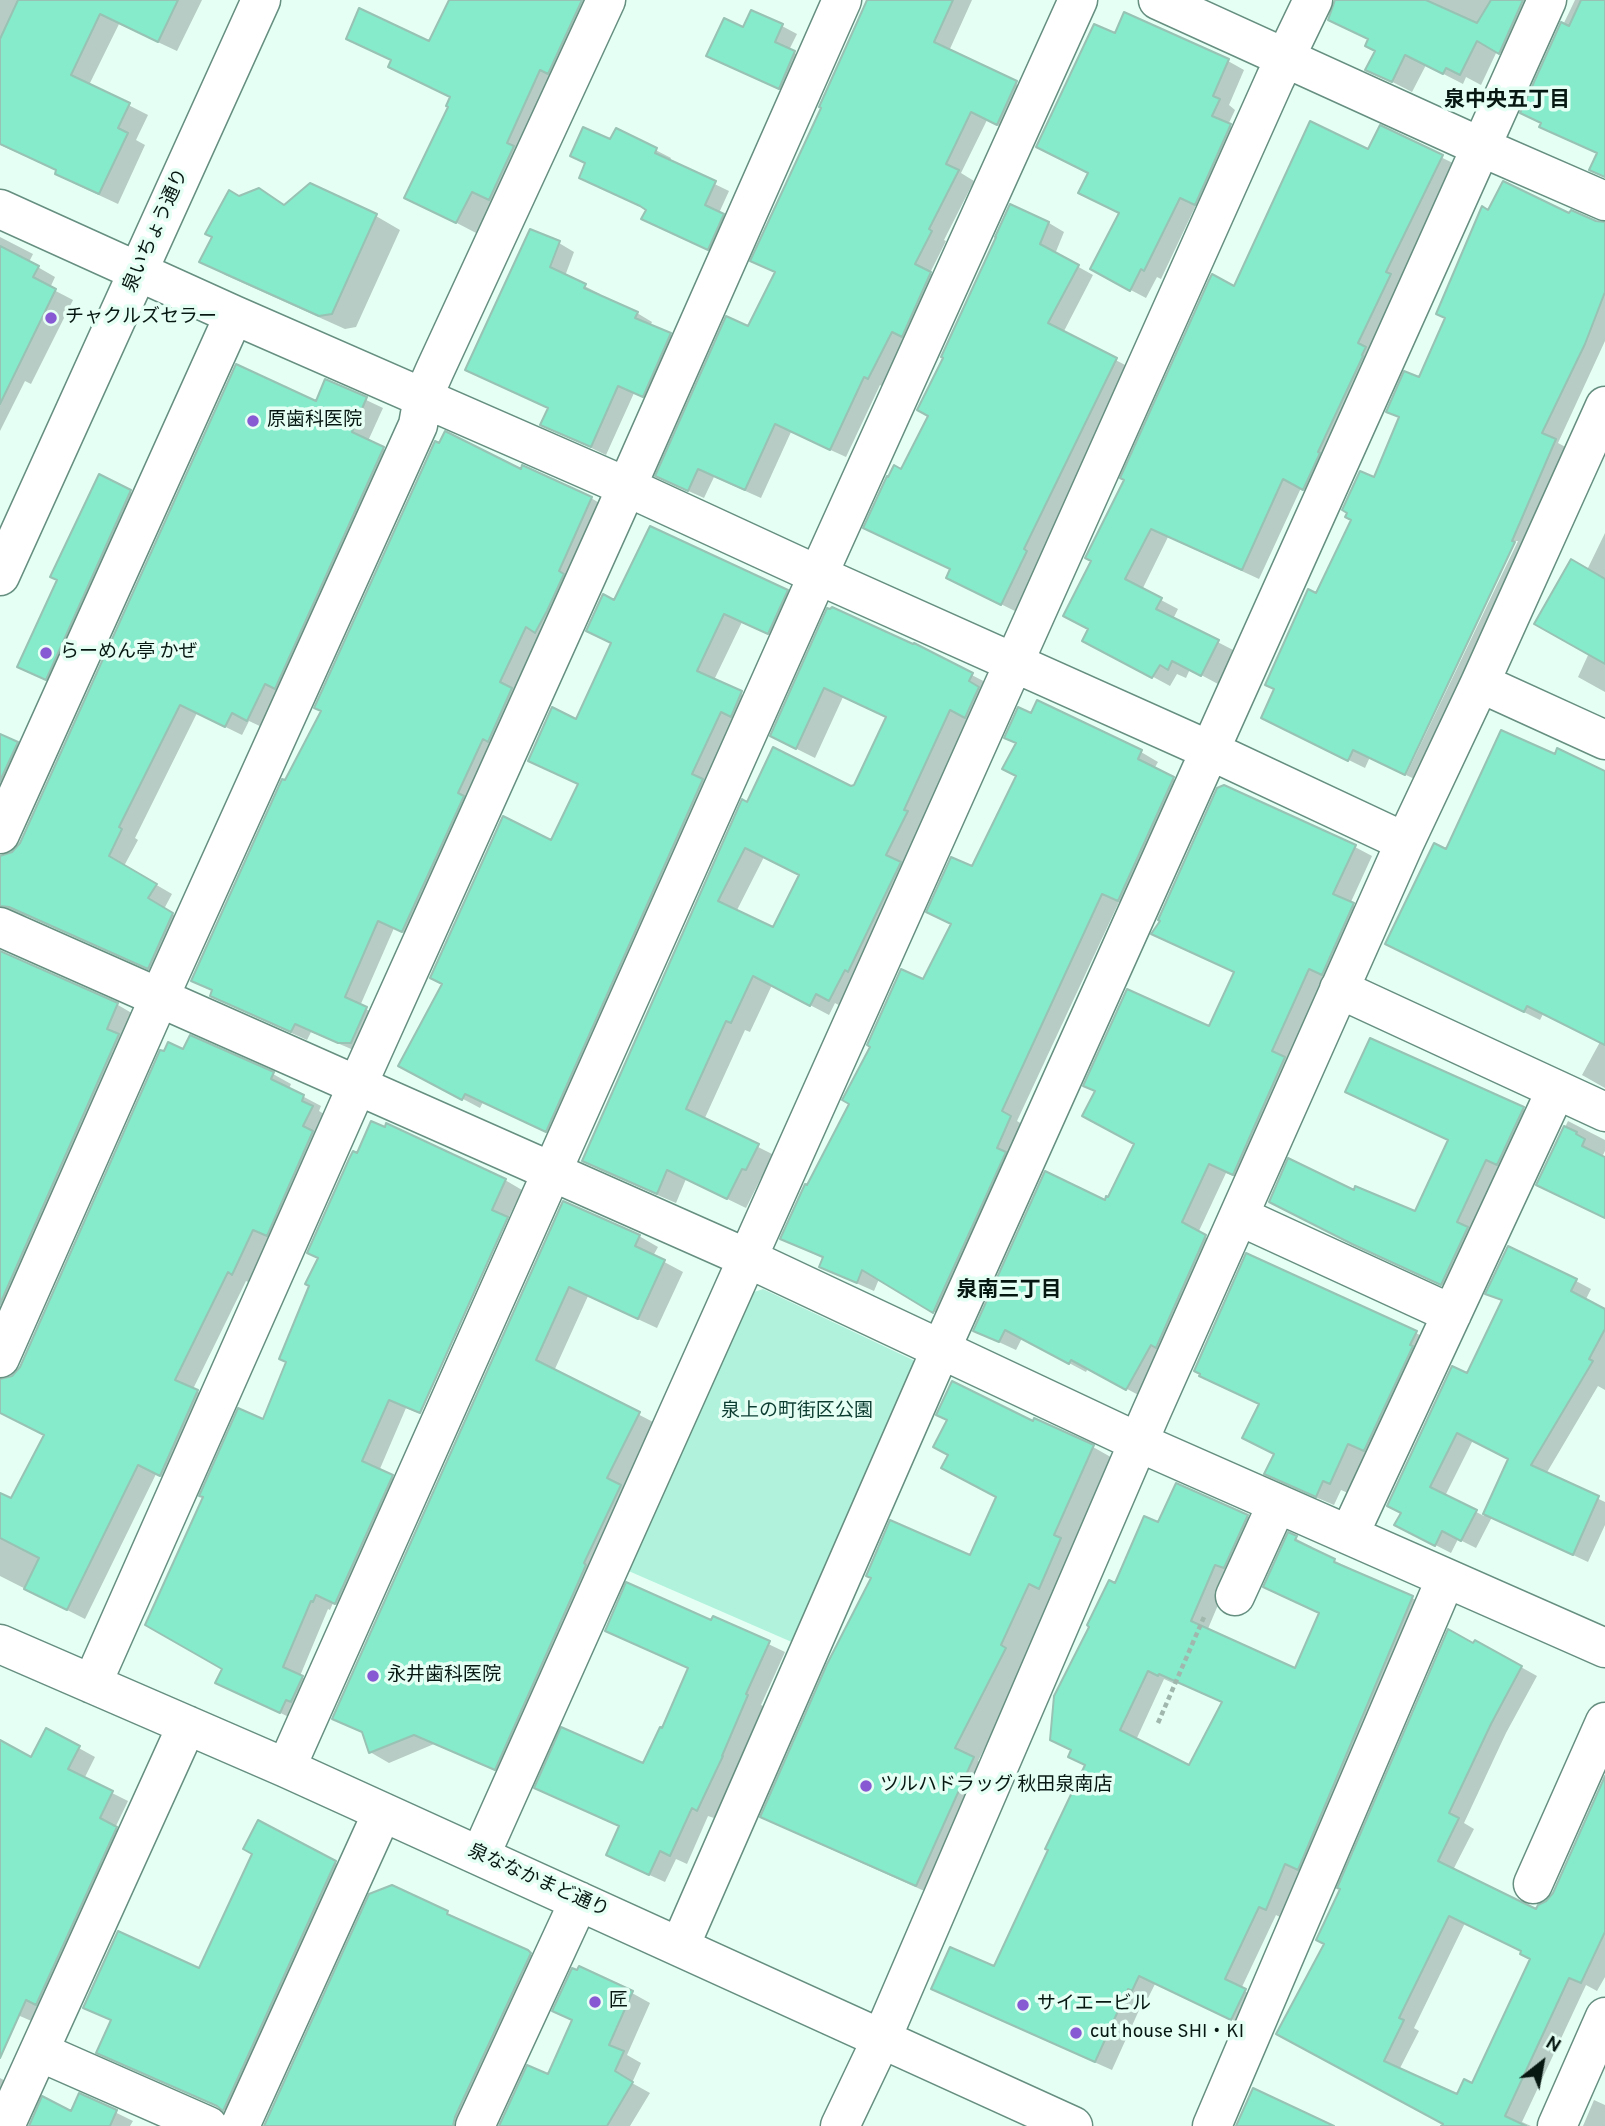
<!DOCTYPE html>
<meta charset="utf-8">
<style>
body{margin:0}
#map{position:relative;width:1605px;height:2126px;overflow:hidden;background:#e5fff5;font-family:Overpass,sans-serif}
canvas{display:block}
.north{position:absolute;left:1507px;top:2028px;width:70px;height:70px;-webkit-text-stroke:5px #e5fff5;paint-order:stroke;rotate:31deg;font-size:19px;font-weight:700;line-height:28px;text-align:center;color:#071812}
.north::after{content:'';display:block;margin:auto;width:24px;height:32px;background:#071812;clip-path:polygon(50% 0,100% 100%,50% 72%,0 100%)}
</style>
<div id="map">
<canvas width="1605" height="2126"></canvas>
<div class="north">N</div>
</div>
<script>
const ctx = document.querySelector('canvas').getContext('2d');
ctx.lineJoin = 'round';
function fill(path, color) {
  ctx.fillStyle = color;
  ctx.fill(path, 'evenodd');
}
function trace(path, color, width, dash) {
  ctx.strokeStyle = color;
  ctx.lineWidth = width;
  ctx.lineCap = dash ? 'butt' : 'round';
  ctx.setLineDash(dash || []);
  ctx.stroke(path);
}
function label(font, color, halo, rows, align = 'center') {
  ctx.font = font + ' Overpass,"Noto Sans JP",sans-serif';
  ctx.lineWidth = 7;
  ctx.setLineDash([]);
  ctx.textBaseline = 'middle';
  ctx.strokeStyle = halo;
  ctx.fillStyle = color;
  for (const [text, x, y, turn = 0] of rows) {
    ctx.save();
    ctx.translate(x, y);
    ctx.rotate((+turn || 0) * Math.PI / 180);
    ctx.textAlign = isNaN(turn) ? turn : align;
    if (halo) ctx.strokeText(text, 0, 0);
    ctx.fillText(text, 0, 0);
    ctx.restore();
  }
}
const green = new Path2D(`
 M763,1289L913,1360L917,1374L794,1643L624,1569L748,1294Z`);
const shadow = new Path2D(`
 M0,0H202L177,51L119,24L89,85L148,115L136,140L145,145L118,204L75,184L57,173L58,171L0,145Z
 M451,0H609L478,234L407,197L450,107L452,98L411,79L390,66L392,61L348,38L430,44Z
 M868,0H972L949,51L1032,92L1013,133L987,120L961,173L974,181L944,240L946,241L930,273L946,282L884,387L880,385L846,457L791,432L761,498L714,477L704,498L673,484L776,273L753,260L823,108Z
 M1341,0H1529L1519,64L1497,51L1481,85L1466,77L1463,84L1426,65L1412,92L1367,69L1377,51L1370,40L1332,20Z
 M1575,0H1605V177L1591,169L1598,154L1563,25Z
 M782,26L797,34L789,50L809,61L794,96L723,64L744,30Z
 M1115,36L1228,61L1244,70L1229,105L1235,110L1228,125L1246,135L1211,212L1196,205L1161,279L1157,277L1146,298L1108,278L1121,214L1090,174Z
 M1381,128L1459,166L1321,498L1301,488L1259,579L1168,537L1142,590L1178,609L1173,619L1235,651L1218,684L1190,669L1186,678L1177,674L1170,686L1085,640L1235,288L1369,151Z
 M617,130L671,158L669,162L729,191L719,213L737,224L723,257L658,227L644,219L648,210L581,177L587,164L572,156L611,142Z
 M311,185L376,216L400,230L356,327L345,329L225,275L202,261L214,237L239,198L259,190L285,206Z
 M1489,212L1570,216L1605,224V341L1558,443L1571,450L1421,782L1406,775L1518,541H1514L1403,774L1370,757L1365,768L1263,718L1317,595L1375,479L1400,418L1388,411L1420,379Z
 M1049,223L1064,232L1055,254L1093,275L1063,333L1131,368L1039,560L1041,561L1017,612L964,586L952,569L902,471Z
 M531,232L559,243L574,252L565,276L600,294L599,297L637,313L652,322L650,326L685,343L658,404L634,393L606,455L542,424L549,409L467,369Z
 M0,237L33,254L29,262L55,277L50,288L73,300L31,384L25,381L0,431Z
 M326,381L383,408L368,441L400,458L264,728L249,721L242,735L197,713L135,838L138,840L124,866L172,894L164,909L189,924L165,977L27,916L14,914L0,906V857L13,854L317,403Z
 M522,471L591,498L606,507L418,940L394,928L360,1006L381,1017L356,1051L311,1032L307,1040L227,1004L212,995L214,991L193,980L285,782Z
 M100,477L146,500L62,687L19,666L59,580Z
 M1605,533V692L1578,677L1589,653L1587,570Z
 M787,591L804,601L785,642L742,622L714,680L758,703L563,1140L483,1102L480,1108L418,1075L552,842L579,785L547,770L577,721L613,644L615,602Z
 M828,610L914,645L991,685L848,1010L835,1003L829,1015L772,985L750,1032L745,1030L704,1120L776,1156L765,1180L761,1178L746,1208L686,1179L676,1203L602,1171L584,1160L747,804L855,786L888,718L843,697L815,758L791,746ZM764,857L800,875L774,929L736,912Z
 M1038,702L1141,752L1158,762L1154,769L1190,788L1135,909L1119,902L1017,1121L1027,1127L950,1321L879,1279L874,1291L838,1275L821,1266L824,1259L782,1238L807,1187L924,982L953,924L973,869L1018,776L1031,715Z
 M0,736L33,753L0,826Z
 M1555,756L1605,773V1088L1582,1075L1600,1042L1543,1014L1540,1020L1387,944L1447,851Z
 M1355,847L1372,856L1350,904L1370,915L1250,1183L1226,1173L1198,1233L1222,1246L1144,1398L1088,1368L1086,1372L1022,1338L1016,1350L975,1331L1106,1202L1210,1028L1235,973L1154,934Z
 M0,952L118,1005L135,1015L0,1353Z
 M191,1037L273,1074L291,1084L289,1089L321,1106L319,1111L329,1117L250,1283L246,1281L193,1389L215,1402L178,1485L156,1474L85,1619L0,1576V1495L12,1501L46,1435L184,1051Z
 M1347,1092L1523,1109L1539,1118L1457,1292L1370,1252L1355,1192L1416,1213L1450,1141Z
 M1568,1121L1605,1140V1151L1602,1157L1605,1159V1218L1538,1184Z
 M505,1180L522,1190L509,1217H506L418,1413L406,1408L379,1471L409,1486L352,1612L333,1603L330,1610L328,1609L300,1676L319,1687L297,1721L217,1682L224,1668L263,1422Z
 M564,1203L639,1236L658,1247L653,1256L683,1272L657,1328L588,1296L554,1371L657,1424L514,1779L434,1744L389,1763L370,1752L365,1734L334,1718Z
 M509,1219L524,1228L438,1421L422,1414Z
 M1576,1281L1591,1289L1586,1299L1605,1311V1390L1598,1386L1546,1474L1605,1502V1525L1588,1562L1492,1517L1476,1548L1458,1539L1451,1553L1412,1533L1467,1376L1503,1302L1488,1293ZM1473,1440L1510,1459L1484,1516L1445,1496Z
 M1416,1333L1434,1343L1348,1493L1341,1490L1334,1505L1285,1484L1267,1473L1275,1454L1260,1405L1201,1375Z
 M1034,1423L1093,1447L1116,1460L1023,1660L1028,1663L978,1761L996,1772L940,1898L786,1829L763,1816L970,1557Z
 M1247,1516L1263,1525L1232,1572L1207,1631L1296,1671L1320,1614L1282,1596L1289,1535L1312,1547L1311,1549L1351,1569L1350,1571L1412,1598L1428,1607L1282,1918L1276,1915L1241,1989L1261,2000L1248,2027L1155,1984L1148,1998L1145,1997L1112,2070L950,1998L934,1988L995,1968L1086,1765L1116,1585L1159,1525ZM1164,1679L1175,1684L1176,1681L1223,1703L1190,1768L1136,1740Z
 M714,1618L785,1652L761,1705L763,1706L737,1766L738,1767L714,1818L708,1816L687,1864L676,1859L665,1882L623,1863L620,1827L537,1787L644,1765L663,1730L690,1669L607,1630L712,1623Z
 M1476,1642L1537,1676L1506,1733L1464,1823L1474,1829L1453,1870L1537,1911L1554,1894L1605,1780V1977L1597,1991L1586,1985L1522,2122L1531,2126H1449L1294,2042L1326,1944ZM1465,1923L1523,1952L1532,1959L1473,2086L1457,2097L1399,2070L1419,2031L1414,2028Z
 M46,1730L95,1757L84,1779L128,1801L115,1828L132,1837L36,2023L13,2013L0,2040V1742L31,1759Z
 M259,1823L351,1871L239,2118L225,2110L114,2061L99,2052L112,2021L85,2007L200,1970L254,1854Z
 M447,1913L546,1962L473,2126H266Z
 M580,1969L632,1993L650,2003L627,2055L641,2063L632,2083L650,2093L630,2126H501L548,2076L573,2021L554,2010Z
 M0,2078L18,2088L0,2126Z
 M80,2095L133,2121L130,2126H31L71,2113Z
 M1594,2100L1605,2105V2126H1583Z`);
const building = new Path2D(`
 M18,0H178L158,42L100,14L71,75L130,103L118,128L128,133L99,194L55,174L56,170L0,144V39Z
 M449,0H582L548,74L540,70L507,143L514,146L489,200L472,192L456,223L404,198L448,107L446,106L450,97L388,67L391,60L346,39L359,8L429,41Z
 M867,0H953L934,42L1017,81L997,125L971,112L946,164L959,170L929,229L932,231L915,264L931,272L902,337L892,332L868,379L864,377L830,450L775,424L745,490L698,469L688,491L655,476L726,316L748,326L775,272L750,261L821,108L819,107Z
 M1335,0H1426L1477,23L1491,0H1523L1499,54L1477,41L1460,75L1446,68L1443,74L1405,55L1392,82L1365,70L1375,51L1365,46L1368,39L1328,20Z
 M1581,0H1605V177L1589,170L1597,153L1539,127L1541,123L1520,113L1561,22L1569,26Z
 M751,10L783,24L775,42L795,51L779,89L706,56L724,18L743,27Z
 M1124,12L1229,59L1213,96L1220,99L1212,116L1231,124L1195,205L1180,198L1144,271L1141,269L1130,291L1090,269L1119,213L1078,193L1088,173L1036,147L1094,24L1115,33Z
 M1310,121L1368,149L1380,125L1443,155L1386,272L1391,274L1358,343L1366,347L1362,355L1363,356L1318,452L1320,453L1303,490L1283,479L1242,570L1151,529L1125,579L1162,598L1156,609L1219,640L1201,676L1172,661L1168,670L1160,665L1152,678L1082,641L1088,629L1063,616L1091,561L1085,558L1124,480L1120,478L1209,280L1212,274L1234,286Z
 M583,127L610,139L616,128L657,148L655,153L716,181L705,205L724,214L708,250L641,219L646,210L640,206L579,178L585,163L570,156Z
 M1503,181L1569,213L1571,210L1596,221L1605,222V292L1585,344L1542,433L1556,439L1512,541L1515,542L1405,775L1353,750L1348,761L1261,718L1274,689L1265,685L1308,589L1316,593L1351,520L1345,517L1347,513L1342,510L1360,471L1374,477L1399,417L1386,412L1404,371L1419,377L1445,318L1436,314L1482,206L1488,210Z
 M310,183L377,214L332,314L319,316L199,262L212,237L205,234L229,190L239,196L259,188L284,205Z
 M1010,204L1049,222L1040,244L1079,265L1048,323L1117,358L1024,549L1027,551L1001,605L946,578L950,569L863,528L887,476L888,477L894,465L901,469L928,416L917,410L943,358L941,357L996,237H995Z
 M530,229L560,241L550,267L586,284L584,288L638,312L635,318L671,333L643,397L618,386L591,447L540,425L548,408L465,370Z
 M0,246L39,266L33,277L56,289L0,404Z
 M236,364L316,401L325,379L367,397L352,432L384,447L275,689L265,684L247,721L232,713L225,727L180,705L119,827L122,829L109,856L157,884L148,898L173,913L148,969L9,907L0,906V856L12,852L20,843Z
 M445,431L521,469L522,465L592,497L559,571L564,574L547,611L535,633L526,627L500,682L512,688L488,742L483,739L458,793L464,796L402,932L378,921L345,997L367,1007L351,1043H338L295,1024L291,1032L210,996L212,990L191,981L282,779L285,780L321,711L314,708L435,441L439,443Z
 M99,474L131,490L46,680L17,667L57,580L50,577Z
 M650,526L788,590L768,634L724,614L697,671L742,691L731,717L721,712L692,774L703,779L546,1132L465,1094L462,1100L398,1066L442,984L430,978L503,816L551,840L578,784L528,761L552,707L576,719L611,643L586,631L603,594L614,600Z
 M1571,559L1605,579V664L1534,624Z
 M832,607L913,644L914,643L973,673L969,681L979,687L965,718L950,710L904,810L908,811L886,855L901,862L848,972L845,970L829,1001L816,994L810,1006L753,976L731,1023L726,1021L686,1109L759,1144L746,1170L742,1169L727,1199L667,1170L657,1194L582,1161L742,799L747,802L773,747L851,786L854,785L886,717L824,688L796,749L770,736L827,608L830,609ZM745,848L799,875L773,927L718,901Z
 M1037,700L1142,750L1138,759L1174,777L1118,901L1102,894L1002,1111L1011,1116L997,1148L1006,1152L933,1313L862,1270L857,1283L819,1267L823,1257L780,1239L805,1184L807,1185L849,1104L842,1100L870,1047L867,1045L901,969L923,979L951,924L926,912L951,857L972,866L1016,776L1002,769L1016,743L1004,738L1018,707L1031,713Z
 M1501,730L1555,754L1557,748L1605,771V1045L1527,1006L1524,1012L1385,944L1434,843L1446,849Z
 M0,734L18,742L0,781Z
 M1224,785L1356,845L1333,894L1354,903L1322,975L1309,969L1272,1051L1285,1057L1233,1175L1209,1164L1182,1222L1206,1235L1156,1348L1151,1345L1126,1390L1071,1360L1069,1364L1005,1330L999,1342L973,1331L1045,1171L1105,1200L1106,1196L1108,1197L1134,1144L1082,1116L1095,1091L1083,1086L1127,989L1209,1026L1234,972L1151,934L1160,921L1158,920L1217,788Z
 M0,951L118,1003L107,1029L119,1034L0,1304Z
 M190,1035L274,1072L271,1079L304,1095L302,1101L313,1106L303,1126L313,1131L267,1236L253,1230L232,1275L228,1272L175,1380L198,1390L160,1476L138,1465L67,1610L24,1589L39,1558L0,1538V1493L11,1498L44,1435L0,1413V1379L12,1376L20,1367L160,1050L164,1051L168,1042L183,1049Z
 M1370,1038L1524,1107L1497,1165L1486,1160L1457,1222L1468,1227L1441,1285L1352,1244L1269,1202L1288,1158L1354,1190L1355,1186L1415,1211L1448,1140L1345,1092Z
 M371,1121L385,1127L386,1123L506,1179L492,1210L508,1217L420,1413L389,1400L362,1461L393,1475L335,1604L316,1595L313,1602L311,1601L283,1667L303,1676L291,1702L286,1700L280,1713L215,1683L222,1669L145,1625L203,1497L199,1496L238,1408L263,1419L286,1362L279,1359L309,1286L305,1284L318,1258L307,1253L349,1159L353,1151L357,1153Z
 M1564,1126L1577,1132L1576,1134L1585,1139L1582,1146L1605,1157V1218L1536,1185Z
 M563,1201L640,1235L635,1246L665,1260L638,1319L569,1287L536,1360L640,1412L607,1478L621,1485L584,1563L586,1565L495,1770L414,1735L369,1753L362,1732L332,1719Z
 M1508,1246L1577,1279L1571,1291L1605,1309V1329L1589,1359L1593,1361L1531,1465L1599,1496L1573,1555L1483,1514L1508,1459L1457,1433L1430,1487L1477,1510L1461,1541L1442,1531L1435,1546L1394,1525L1401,1513L1387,1506L1452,1366L1467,1373L1502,1300L1485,1294Z
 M1246,1253L1417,1331L1410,1345L1413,1346L1364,1451L1348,1444L1330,1484L1323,1481L1316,1497L1264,1474L1274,1454L1242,1438L1259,1404L1199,1376L1200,1374L1194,1371Z
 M952,1381L1033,1421L1034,1418L1094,1445L1054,1535L1061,1538L1039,1589L1029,1584L1001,1645L1006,1648L955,1748L974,1757L916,1886L760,1817L827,1664L871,1578L866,1576L890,1520L970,1555L996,1497L941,1468L948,1455L933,1447L947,1420L936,1415Z
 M1176,1483L1248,1515L1224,1568L1215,1565L1191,1621L1295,1668L1319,1613L1263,1587L1288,1532L1297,1536L1295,1540L1335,1559L1334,1562L1413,1596L1298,1870L1285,1864L1266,1910L1259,1907L1225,1979L1246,1989L1231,2020L1139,1976L1132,1991L1128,1989L1095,2062L931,1989L950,1947L994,1966L1048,1850L1045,1849L1085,1765L1068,1757L1071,1750L1050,1740L1054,1696L1089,1627L1087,1625L1109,1580L1115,1583L1144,1516L1158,1522ZM1148,1671L1158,1676L1159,1674L1222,1702L1189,1765L1120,1730Z
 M626,1582L711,1620L713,1616L770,1641L746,1694L748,1695L722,1756H723L697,1811L692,1808L670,1856L660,1851L649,1875L606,1855L619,1826L534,1788L561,1727L643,1763L660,1727L662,1728L688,1668L605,1631Z
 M1448,1629L1473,1643L1475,1640L1522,1666L1491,1724L1449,1813L1459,1818L1438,1861L1536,1909L1538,1905L1546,1901L1553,1893L1605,1776V1932L1581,1983L1569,1978L1505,2116L1526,2126H1441L1443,2124L1276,2034L1324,1944L1316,1940L1340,1889L1337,1888ZM1449,1916L1521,1951L1520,1954L1530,1959L1472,2083L1464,2079L1457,2094L1384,2061L1404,2020L1399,2018Z
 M46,1728L80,1746L68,1769L113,1791L100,1818L117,1827L36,2005L26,2000L0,2058V1740L31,1757Z
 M258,1820L336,1861L223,2111L217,2106L96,2053L111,2020L83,2008L118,1931L199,1968L252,1854L243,1849Z
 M392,1885L448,1911L447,1914L528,1950L531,1953L455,2117L453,2126H264L369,1894Z
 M579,1966L633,1991L609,2045L624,2051L615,2071L633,2082L607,2126H499L527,2065L548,2074L572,2020L552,2011L572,1968L577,1970Z
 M1253,2088L1334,2126H1236Z
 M79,2093L117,2110L110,2126H29L42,2096L71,2111Z`);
const path = new Path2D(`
 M1158,1723L1204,1617`);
const minor = new Path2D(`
 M1158,0L1481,147L1605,201
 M0,209L234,315L627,487L818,575L1211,751L1405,842
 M0,576L261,0
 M1480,683L1605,740
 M0,834L234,315
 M0,927L749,1259L1140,1443L1605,1648
 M1339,989L1605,1112
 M1239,1216L1452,1314
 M0,1358L168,978L418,425L423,397L435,370L606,0
 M1349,1535L1556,1090
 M1235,1596L1277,1504
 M0,1644L286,1768L1073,2126
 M92,1684L357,1086L616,511L842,0
 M286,1768L818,575L1078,0
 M480,1856L1275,79L1313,0
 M1533,1884L1605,1722
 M680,1946L941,1349L1547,0
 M40,2052L208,2126
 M5,2126L187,1725
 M240,2126L382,1813
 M475,2126L579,1901
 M840,2126L881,2040L1150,1415L1405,842L1480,683L1605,406
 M1212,2126L1446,1578
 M1557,2126L1605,2017`);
const markers = [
 [51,318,7,"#8759d3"],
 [253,421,7,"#8759d3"],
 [46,653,7,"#8759d3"],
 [373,1676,7,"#8759d3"],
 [866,1786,7,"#8759d3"],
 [595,2002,7,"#8759d3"],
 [1023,2005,7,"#8759d3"],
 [1076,2033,7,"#8759d3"]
];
const streetNames = [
 ["泉いちょう通り",157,231,-66],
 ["泉ななかまど通り",538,1882,24]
];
const poiNames = [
 ["チャクルズセラー",65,318],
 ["原歯科医院",267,421],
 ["らーめん亭 かぜ",60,653],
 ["永井歯科医院",387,1676],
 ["ツルハドラッグ 秋田泉南店",880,1786],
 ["匠",609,2002],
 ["サイエービル",1037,2005],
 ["cut house SHI・KI",1090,2033]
];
const parkNames = [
 ["泉上の町街区公園",797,1412]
];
const neighbourhoodNames = [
 ["泉中央五丁目",1507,102],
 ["泉南三丁目",1009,1292]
];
fill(green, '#b1f2dc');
fill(shadow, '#0003');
fill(building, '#85ebcb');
trace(building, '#98c2b3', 2);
trace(minor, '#668f80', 41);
trace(path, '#a0b7ae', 4.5, [5, 3.5]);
trace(minor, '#fff', 38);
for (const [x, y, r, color] of markers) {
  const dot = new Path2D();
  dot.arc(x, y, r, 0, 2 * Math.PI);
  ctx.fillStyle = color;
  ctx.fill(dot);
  trace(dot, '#e5fff5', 2.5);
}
label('19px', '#071812', '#e5fff5', streetNames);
label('19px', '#071812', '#e5fff5', poiNames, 'left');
label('19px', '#0c3b2f', '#e5fff5', parkNames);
label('bold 21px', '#071812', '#e5fff5', neighbourhoodNames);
</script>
